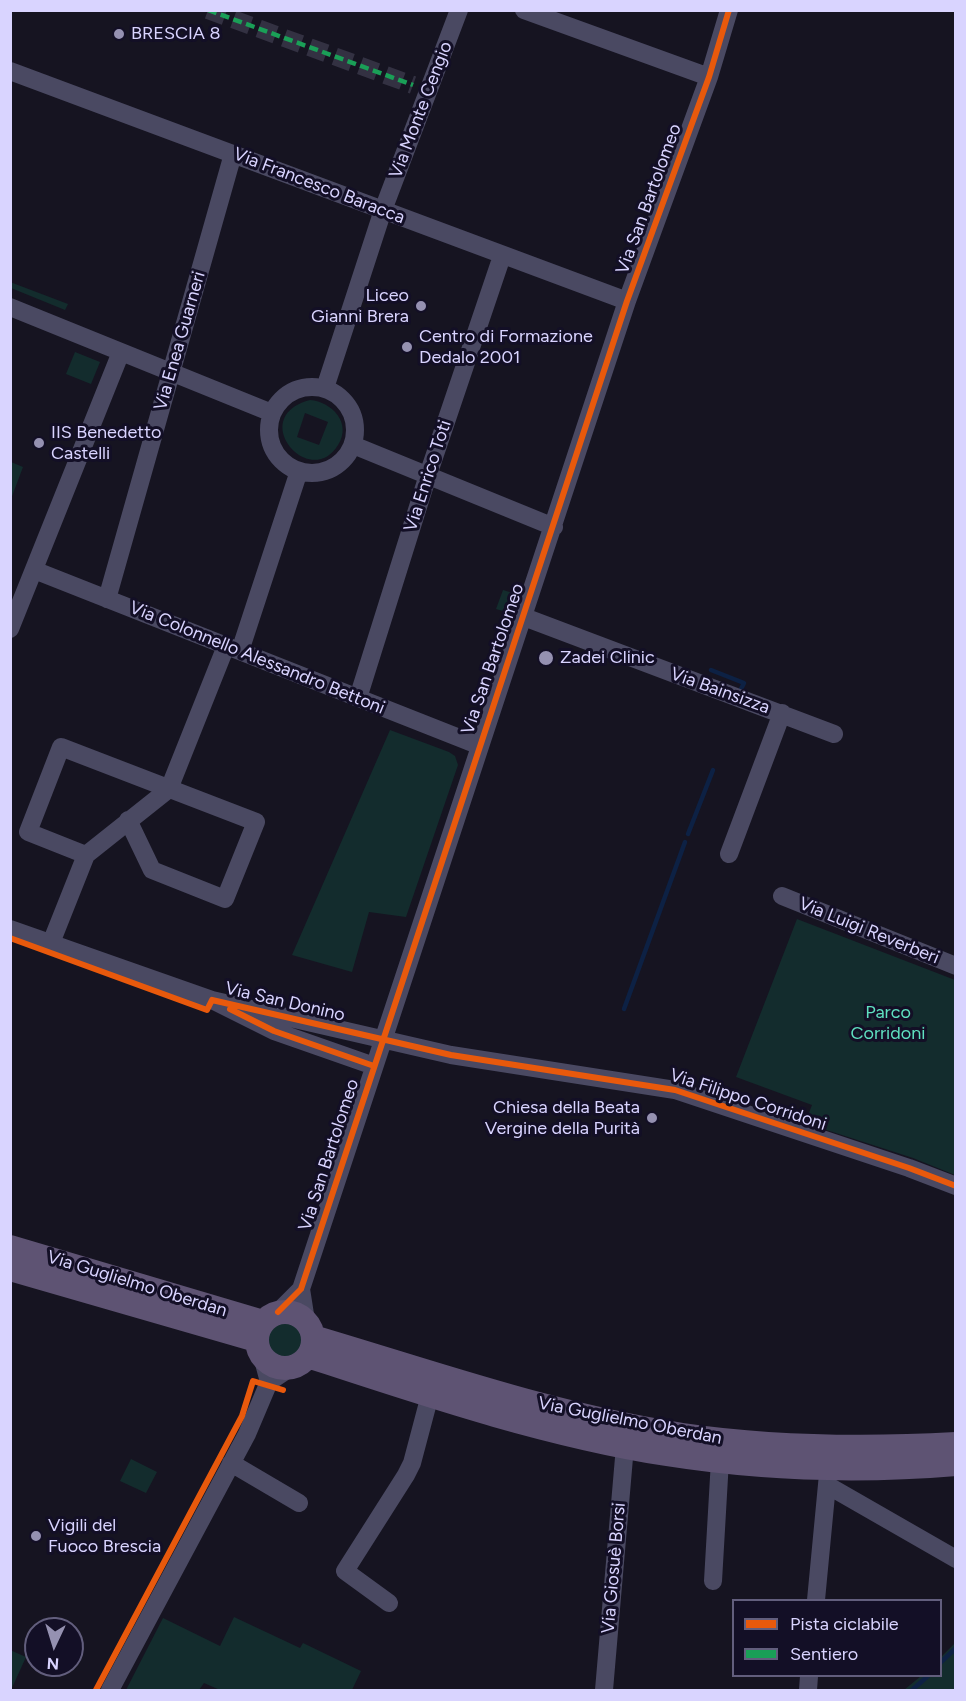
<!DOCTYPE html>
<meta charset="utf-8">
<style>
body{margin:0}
#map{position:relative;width:966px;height:1701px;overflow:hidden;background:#161421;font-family:Figtree,sans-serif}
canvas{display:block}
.frame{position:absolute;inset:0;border:12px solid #d9d4ff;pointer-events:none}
.legend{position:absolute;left:732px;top:1599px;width:210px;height:78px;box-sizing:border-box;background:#130f26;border:2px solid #625e7d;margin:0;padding:8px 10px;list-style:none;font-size:18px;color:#d9d4ff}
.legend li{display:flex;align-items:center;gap:12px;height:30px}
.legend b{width:30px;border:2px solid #625e7d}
.north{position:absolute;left:24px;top:1617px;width:60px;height:60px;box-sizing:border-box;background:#130f26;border:2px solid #625e7d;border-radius:50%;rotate:184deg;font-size:16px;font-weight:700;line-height:24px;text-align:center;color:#d9d4ff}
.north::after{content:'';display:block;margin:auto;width:21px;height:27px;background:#9591b1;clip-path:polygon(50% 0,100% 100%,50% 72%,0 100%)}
</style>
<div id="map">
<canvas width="966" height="1701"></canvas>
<div class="frame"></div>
<ul class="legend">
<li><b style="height:8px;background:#e8590c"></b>Pista ciclabile</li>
<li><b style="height:8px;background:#1a9f57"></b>Sentiero</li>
</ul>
<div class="north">N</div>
</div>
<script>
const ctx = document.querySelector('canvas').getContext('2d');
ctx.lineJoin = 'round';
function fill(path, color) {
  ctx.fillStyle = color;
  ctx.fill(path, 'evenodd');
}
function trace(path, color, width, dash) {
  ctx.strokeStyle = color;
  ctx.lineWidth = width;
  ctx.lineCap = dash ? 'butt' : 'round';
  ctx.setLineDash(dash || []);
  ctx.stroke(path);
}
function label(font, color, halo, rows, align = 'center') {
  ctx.font = font + ' Figtree,sans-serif';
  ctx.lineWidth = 6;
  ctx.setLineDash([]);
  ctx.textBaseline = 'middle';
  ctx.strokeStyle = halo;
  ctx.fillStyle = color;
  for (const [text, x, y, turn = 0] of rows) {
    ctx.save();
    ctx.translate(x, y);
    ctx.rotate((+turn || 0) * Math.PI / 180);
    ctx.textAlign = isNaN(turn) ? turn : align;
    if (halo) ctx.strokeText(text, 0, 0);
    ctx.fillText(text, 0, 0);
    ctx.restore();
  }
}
const green = new Path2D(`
 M10,282L68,304L65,310L11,288Z
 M75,352L100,362L91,384L66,374Z
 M310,400C332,402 352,423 338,445C310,491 246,417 310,400ZM305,413L328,422L319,445L297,437Z
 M11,462L23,467L11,499Z
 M503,590L516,594L509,613L496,609Z
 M390,730L449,752L455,756L458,765L406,917L369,912L352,972L292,955Z
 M797,919L955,980V1175L913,1158L805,1123L812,1105L736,1077Z
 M267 1340a18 18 0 1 1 36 0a18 18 0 1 1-36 0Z
 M131,1459L157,1472L146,1493L120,1481Z
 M234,1617L300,1648L303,1643L361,1671L352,1690H220L204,1683L199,1690H126L163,1618L220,1646Z
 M955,1643V1690H904L921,1676H940L941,1657Z
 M10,1650L26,1657L11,1690H10Z`);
const stream = new Path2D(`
 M711,670L744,683L741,689
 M688,834L713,770
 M624,1009L685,842
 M940,1663L956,1648
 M912,1690L928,1676`);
const minorTunnel = new Path2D(`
 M208,10L413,85`);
const minor = new Path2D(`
 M524,10L709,77
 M10,71L627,301
 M10,307L272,413
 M269 430a43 43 0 1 1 86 0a43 43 0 1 1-86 0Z
 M325,388L383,210L459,10
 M353,445L554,527
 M34,570L480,746
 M107,599L233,154
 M524,617L834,734
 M10,629L121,352
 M240,651L299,471
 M358,698L428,475L502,256
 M729,854L782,713
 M86,855L28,832L61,747L256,822L225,899L152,870L128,820
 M782,896L956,966
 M10,929L212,1000L274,1031L374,1066
 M51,943L86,855L169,789L226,646
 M212,1000L451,1055L675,1090L909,1168L956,1186
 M301,1289L306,1321
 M278,1312L301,1289L627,301L709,77L729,10
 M262,1356L269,1382
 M231,1463L299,1503
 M827,1485L956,1559
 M713,1581L720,1460
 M816,1600L828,1474
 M389,1603L345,1571L406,1475L412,1463L430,1395
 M110,1690L247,1434L269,1382L290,1368
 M604,1690L625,1446
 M808,1690L809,1676`);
const major = new Path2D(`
 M10,1247L263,1322
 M10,1269L256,1340
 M257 1340a28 28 0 1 1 56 0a28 28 0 1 1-56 0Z
 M313,1337C435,1373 556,1416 683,1435C773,1448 865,1449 956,1444
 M308,1356C424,1394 545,1435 666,1454C761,1469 860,1472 956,1464`);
const quiet = new Path2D(`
 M208,10L413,85`);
const cycleway = new Path2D(`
 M10,938L207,1010L212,1000
 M212,1000L451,1055L675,1090L909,1168L956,1186
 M230,1009L274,1031L374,1066
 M278,1312L301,1289L627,301L709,77L729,10
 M96,1690L242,1416L253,1381L283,1390`);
const markers = [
 [119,34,6,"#9591b1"],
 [421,306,6,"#9591b1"],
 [407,347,6,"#9591b1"],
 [39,443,6,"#9591b1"],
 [546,658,8,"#9591b1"],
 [652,1118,6,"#9591b1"],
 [36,1536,6,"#9591b1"]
];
const poiNames = [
 ["BRESCIA 8",131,34],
 ["Liceo",409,296,"right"],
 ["Gianni Brera",409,317,"right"],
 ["Centro di Formazione",419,337],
 ["Dedalo 2001",419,358],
 ["IIS Benedetto",51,433],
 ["Castelli",51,454],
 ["Zadei Clinic",560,658],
 ["Chiesa della Beata",640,1108,"right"],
 ["Vergine della Purità",640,1129,"right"],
 ["Vigili del",48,1526],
 ["Fuoco Brescia",48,1547]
];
const streetNames = [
 ["Via Monte Cengio",421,110,-69],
 ["Via Francesco Baracca",319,186,21],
 ["Via San Bartolomeo",649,199,-70],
 ["Via Enea Guarneri",180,341,-74],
 ["Via Enrico Toti",428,476,-72],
 ["Via Colonnello Alessandro Bettoni",257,658,22],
 ["Via San Bartolomeo",493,659,-71],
 ["Via Bainsizza",720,691,20],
 ["Via Luigi Reverberi",869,931,22],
 ["Via San Donino",285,1002,13],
 ["Via Filippo Corridoni",748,1100,18],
 ["Via San Bartolomeo",329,1155,-72],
 ["Via Guglielmo Oberdan",137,1284,17],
 ["Via Guglielmo Oberdan",630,1421,11],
 ["Via Giosuè Borsi",614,1568,-85]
];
const parkNames = [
 ["Parco",888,1013],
 ["Corridoni",888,1034]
];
fill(green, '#132c2d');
trace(stream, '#0d2144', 4.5);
trace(minorTunnel, '#333142', 18, [18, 9]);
trace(minor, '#4a4962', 18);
trace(major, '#5e5373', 24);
trace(quiet, '#1a9f57', 4.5, [9, 4.5]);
trace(cycleway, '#e8590c', 6);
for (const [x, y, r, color] of markers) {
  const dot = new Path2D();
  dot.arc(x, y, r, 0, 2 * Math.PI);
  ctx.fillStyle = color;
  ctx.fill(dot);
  trace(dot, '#130f26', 2);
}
label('18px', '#d9d4ff', '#130f26', poiNames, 'left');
label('18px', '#d9d4ff', '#130f26', streetNames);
label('18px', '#5fe0c0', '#130f26', parkNames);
</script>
